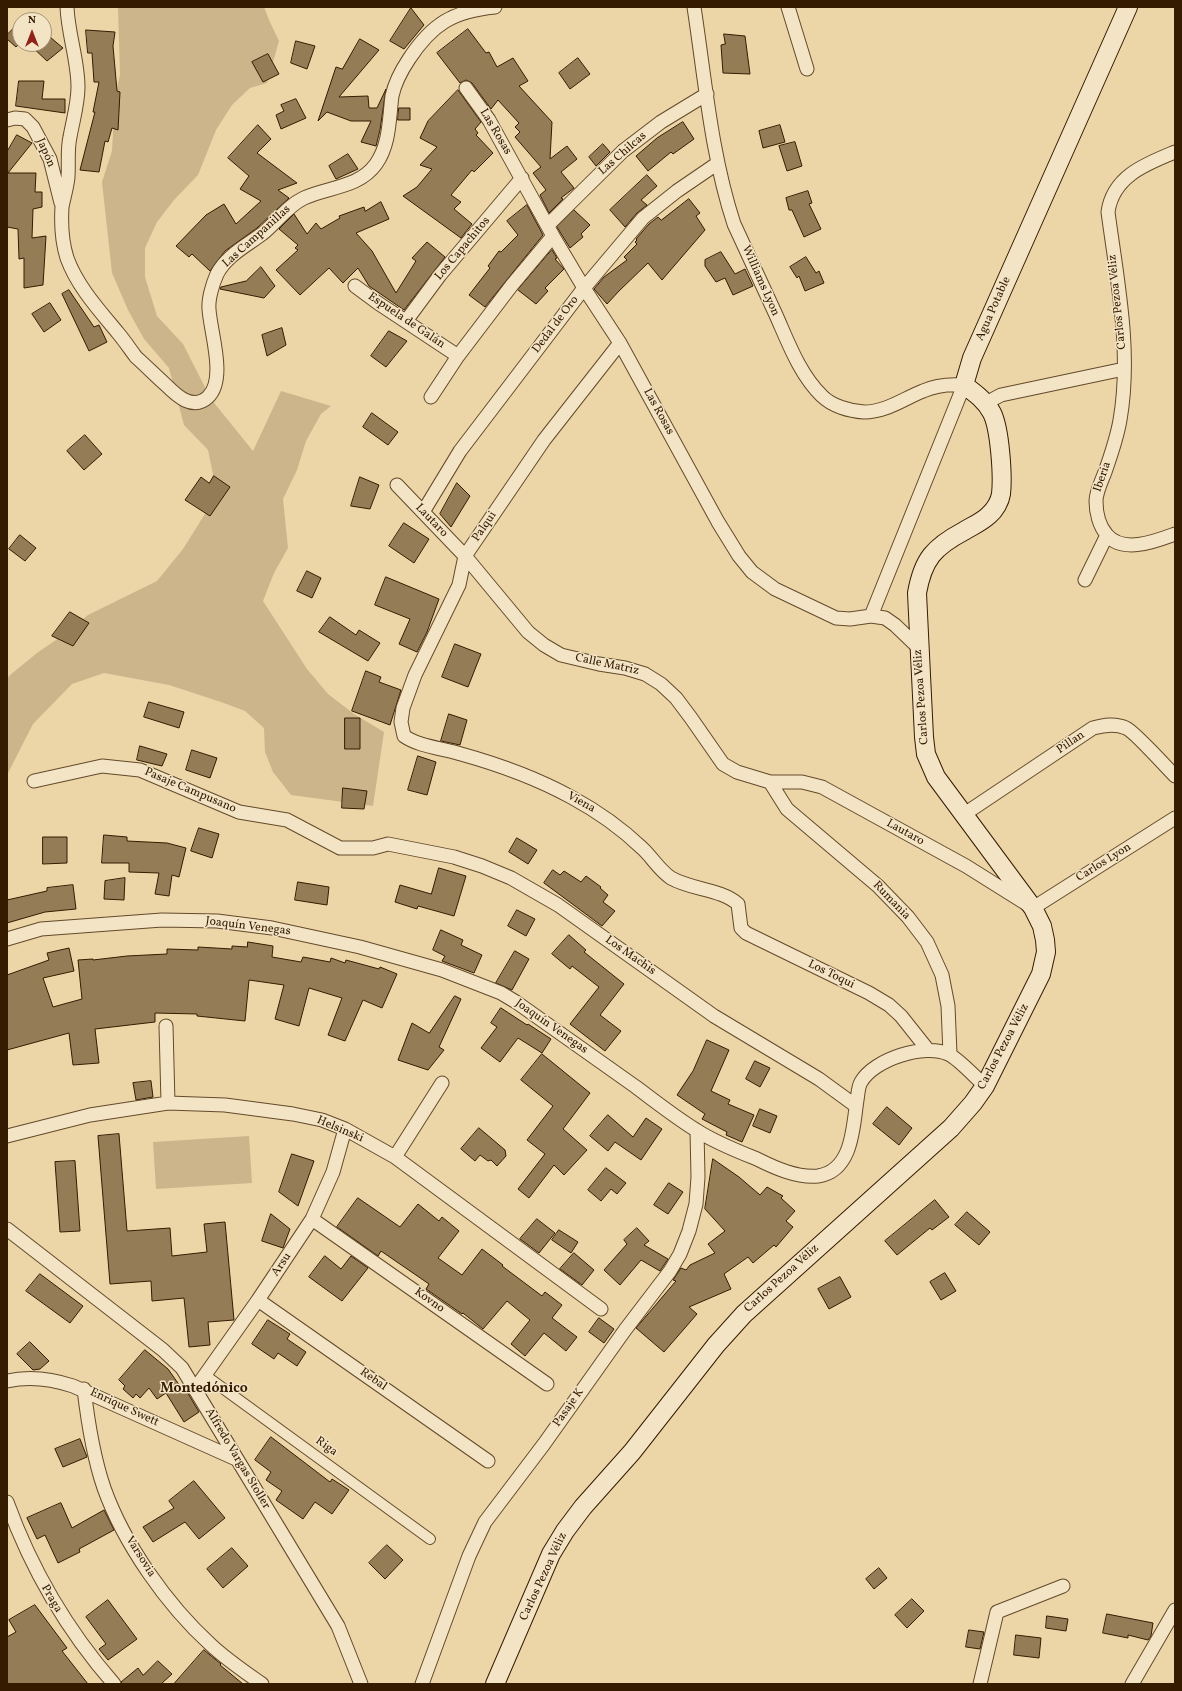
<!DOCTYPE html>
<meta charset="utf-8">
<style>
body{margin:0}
#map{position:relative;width:1182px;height:1691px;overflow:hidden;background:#ecd5a7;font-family:Vollkorn,serif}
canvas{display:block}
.frame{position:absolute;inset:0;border:8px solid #351b00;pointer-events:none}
.north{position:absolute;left:12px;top:12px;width:40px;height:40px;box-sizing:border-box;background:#f3e4c6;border:1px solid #a79477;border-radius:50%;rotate:0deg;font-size:11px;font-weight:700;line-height:16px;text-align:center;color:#351b00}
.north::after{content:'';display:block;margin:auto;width:14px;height:18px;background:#8f2418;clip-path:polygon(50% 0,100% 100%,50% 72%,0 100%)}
</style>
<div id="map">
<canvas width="1182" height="1691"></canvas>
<div class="frame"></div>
<div class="north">N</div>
</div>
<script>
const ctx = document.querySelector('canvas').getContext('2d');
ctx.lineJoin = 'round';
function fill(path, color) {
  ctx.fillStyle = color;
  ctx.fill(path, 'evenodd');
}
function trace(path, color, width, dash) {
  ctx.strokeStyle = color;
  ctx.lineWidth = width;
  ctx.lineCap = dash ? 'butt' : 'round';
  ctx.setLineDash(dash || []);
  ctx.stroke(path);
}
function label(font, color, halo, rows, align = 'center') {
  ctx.font = font + ' Vollkorn,serif';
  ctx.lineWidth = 3;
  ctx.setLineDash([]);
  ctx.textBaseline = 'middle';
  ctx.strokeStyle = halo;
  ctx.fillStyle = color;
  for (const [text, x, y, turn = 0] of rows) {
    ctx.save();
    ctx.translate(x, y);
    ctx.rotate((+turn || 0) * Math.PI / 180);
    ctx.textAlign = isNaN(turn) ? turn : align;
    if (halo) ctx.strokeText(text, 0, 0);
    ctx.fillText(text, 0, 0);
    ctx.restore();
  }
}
const green = new Path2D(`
 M118,7H264L269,20L279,41L267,83L250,88L232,105L216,130L198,175L174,200L157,222L145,248V277L157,316L183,344L211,399L253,451L281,391L331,406L321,414L306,441L297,470L283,499L288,548L274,573L263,601L307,669L328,694L354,714L384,732L373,806L291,795L273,772L265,752L264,728L245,711L221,702L169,685L104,673L72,684L33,724L7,775V679L10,675L37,653L66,633L88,615L157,581L183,549L208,509L213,474L208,450L184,425L169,368L144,339L128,310L112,273L102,182L112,151L115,97L120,75Z
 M249,1136L252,1183L156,1189L153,1142Z`);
const building = new Path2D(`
 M411,8L424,25L404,49L390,41Z
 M20,22V43L16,47L7,39V35Z
 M468,29L486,53L489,52L497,67L513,58L528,81L519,86L552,122L550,159L567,146L577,159L561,172L574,188L561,198L563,199L549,213L540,195L546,190L533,173L541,167L515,137L520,132L515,127L519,123L498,100L491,109L472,83L466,80L460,83L437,53Z
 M86,30L115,32L113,46L117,91L120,92L118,130L112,128L108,142L105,141L99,172L80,170L95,112H93L99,82H94L92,53H88Z
 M44,32L63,48L47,61L29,44H44Z
 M724,34L745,36L750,74L723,73L721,45L725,44Z
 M360,39L379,50L339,97L368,96L369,108H377L386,89L380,130L376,146L361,142L371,121H351L327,112L318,121L336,67L342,69Z
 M296,41L315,46L307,69L291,63Z
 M268,54L279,74L263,82L252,62Z
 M578,58L590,74L570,89L559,73Z
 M19,81H44L42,99H65V113L16,106Z
 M458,90L481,122L475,129L478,133L476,135L493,153L474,172L472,170L451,195L461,202L454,209L472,224L461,238L403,196L417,187L432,169L420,165L437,147L420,138L428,121Z
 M296,99L306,118L281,129L276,115L284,111L281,105Z
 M399,108H410V120H398Z
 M683,122L694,139L673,154L671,152L648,171L636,156L657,138Z
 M258,125L271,139L257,153L297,183L278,190L289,198L257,228L225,251L210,271L192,254L189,257L176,246L206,215L224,204L236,224L261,201L240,189L249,176L228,158Z
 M780,125L785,142L763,148L759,131Z
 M17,135L32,143L8,173H36L35,192H42V207L33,209L32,238L46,236L43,285L24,288V258L19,259L18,229L7,227V152Z
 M795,142L802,166L787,171L779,146Z
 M603,144L610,152L596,166L589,157Z
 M348,154L358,169L336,179L329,166Z
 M647,175L657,186L641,200L647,205L637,213L625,227L610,210Z
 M808,191L812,203L809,204L821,229L804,237L792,210H789L786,198Z
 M689,199L700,213L696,216L705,230L662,280L648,263L619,291L607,304L594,289L604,277L627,260L624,257L637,244L635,242L637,240L636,239L649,224L658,217L661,220Z
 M381,202L389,219L356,233L372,251L396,293L416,261L412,258L427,242L445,257L404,310L369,286L358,268L343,283L329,268L300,295L276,270L298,250L295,248L298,245L279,229L294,214L307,234L316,223L321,229L340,218L339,216L364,207L365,211Z
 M527,205L543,235L485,307L469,295L490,268L488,266L499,251L501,252L518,235L507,221Z
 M574,210L590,225L581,234L583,237L570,248L557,227Z
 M552,250L557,258L555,259L564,269L545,288L548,291L536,304L518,290Z
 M721,252L735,274L745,269L753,286L733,295L725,278L716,282L705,266V260Z
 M806,257L816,273L819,271L824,283L805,291L799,276L797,278L790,267Z
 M261,267L275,286L264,298L220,289L221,287L246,281Z
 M69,290L94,327L99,325L107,342L89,351L62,294Z
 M50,303L61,320L44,332L32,314Z
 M282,328L286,345L267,356L262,335Z
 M389,331L407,341L386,367L371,356Z
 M372,413L398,432L388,445L363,427Z
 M85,435L102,454L84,470L67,451Z
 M214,476L230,487L210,516L185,500L201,477L209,483Z
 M360,477L379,485L370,509L351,506Z
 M457,483L470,496L451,527L440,514Z
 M404,523L429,539L414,563L389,546Z
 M20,535L36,548L25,561L9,549Z
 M307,571L321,578L312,598L297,591Z
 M386,577L439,599L427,632L417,652L399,644L410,619L375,605Z
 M70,612L89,623L73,646L52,636Z
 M330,617L356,635L359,630L380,643L368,661L319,632Z
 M455,644L481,654L468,687L442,677Z
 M366,671L381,677L379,682L401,690L390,725L352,711Z
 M149,702L184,712L179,728L144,717Z
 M449,714L467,720L460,745L441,741Z
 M345,718H360V749H345Z
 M140,746L167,754L162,766L137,760Z
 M192,750L217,758L210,778L186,770Z
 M418,756L436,762L427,795L408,790Z
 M343,788L367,791L364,809L342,808Z
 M199,828L219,834L212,858L191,851Z
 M104,835L127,837V841L167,843L186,848L179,877L172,875L169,896L155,894L159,873L129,872V863H102Z
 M43,837H67V863L43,864Z
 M517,838L537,850L528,864L509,852Z
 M439,868L466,876L454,916L418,906L417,909L395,902L400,885L431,894Z
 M553,870L560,875L564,871L581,882L586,876L601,887L600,888L608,895L603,902L615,911L602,926L544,883Z
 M125,878L124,900L104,899L105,881Z
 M298,882L329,887L327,905L295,900Z
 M73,885L76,909L45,912L7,923V900L47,891V888Z
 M517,910L535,919L526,936L508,926Z
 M441,930L463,940L461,945L482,955L474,973L442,961L445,956L433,950Z
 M569,935L586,950L584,952L624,984L600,1015L621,1031L605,1051L570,1024L599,987L572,966L570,969L552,954Z
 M248,942L273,946L272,957L301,962L303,957L330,962L331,958L345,963L346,960L379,969L380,967L397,974L382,1008L363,1000L345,1041L328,1035L342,998L309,988L299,1026L275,1019L284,985L249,980L245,1021L197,1016V1014L155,1013V1022L95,1029L99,1063L73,1065L69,1033L7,1050V975L49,960L47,953L69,948L74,971L43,978L53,1007L82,999L78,960L93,959V960L127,956L167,954V949L198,950V947L232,949V946L247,947Z
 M515,951L529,959L512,990L496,983Z
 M455,996L461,999L439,1047L444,1050L428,1070L398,1060L412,1023L429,1033Z
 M501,1008L527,1025L528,1024L551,1039L542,1053L518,1038L500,1062L481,1048L497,1027L491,1023Z
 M707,1040L729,1050L711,1091L730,1100L728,1104L754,1115L742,1142L726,1135L727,1132L702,1119L705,1114L677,1095L693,1071Z
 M542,1054L590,1093L563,1129L587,1150L564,1175L554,1165L529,1198L518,1189L545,1154L527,1140L553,1106L521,1080Z
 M755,1061L770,1068L760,1087L746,1079Z
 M151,1081L153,1097L136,1100L133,1083Z
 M887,1107L912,1128L899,1145L873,1124Z
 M760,1109L777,1116L770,1133L753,1126Z
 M608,1115L633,1137L646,1118L662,1129L641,1160L615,1142L608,1151L590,1136Z
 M479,1128L505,1150L506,1156L497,1166L491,1160L488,1161L480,1155L475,1161L461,1149Z
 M119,1134L127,1231L170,1228L172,1256L207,1252L204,1224L225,1222L234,1320L208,1322L210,1345L189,1347L184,1298L152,1301L151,1281L110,1284L98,1136Z
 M292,1154L314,1161L298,1206L279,1192Z
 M713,1159L739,1177L760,1195L767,1187L783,1196L781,1198L795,1211L786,1221L793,1227L776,1247L774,1245L753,1263L748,1257L724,1274L731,1289L689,1307L697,1314L664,1352L636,1328L676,1281L673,1280L681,1268L686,1270L690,1265L715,1253L708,1244L725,1231L705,1209Z
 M75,1161L80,1231L60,1232L55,1162Z
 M606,1168L626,1183L617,1194L611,1189L601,1201L588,1190Z
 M669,1183L683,1192L668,1214L654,1205Z
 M358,1198L400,1227L418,1204L439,1221L442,1217L459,1231L438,1258L462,1275L482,1249L503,1265L502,1266L542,1296L545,1292L562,1305L552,1318L577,1337L566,1351L544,1333L525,1356L511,1344L530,1320L507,1301L483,1329L463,1313L462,1314L426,1289L429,1284L381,1251L378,1256L337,1227Z
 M935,1200L949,1217L932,1230L930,1228L897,1255L885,1241Z
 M967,1212L990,1232L979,1245L955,1225Z
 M271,1214L290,1229L283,1248L262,1241Z
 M537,1219L555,1233L539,1253L520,1239Z
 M637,1228L649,1241L644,1245L668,1259L660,1271L641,1260L620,1285L604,1270L627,1244L624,1240Z
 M559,1230L578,1242L571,1253L552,1240Z
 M574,1253L594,1270L582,1285L560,1269Z
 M325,1256L341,1269L351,1256L368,1268L342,1301L309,1277Z
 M945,1273L956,1291L941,1300L930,1282Z
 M40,1274L83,1306L70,1323L26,1291Z
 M840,1277L851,1297L829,1309L818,1289Z
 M599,1318L614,1329L604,1343L589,1332Z
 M268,1320L290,1334L287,1339L306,1352L297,1366L278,1353L274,1359L252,1344Z
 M30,1342L49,1361L40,1369L33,1370L17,1354Z
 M145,1350L168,1369L180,1386L183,1385L199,1412L184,1422L166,1393L157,1399L149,1388L140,1398L136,1394L133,1398L123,1389L125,1386L119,1380Z
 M271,1437L330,1482L332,1479L349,1490L332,1514L315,1502L303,1519L276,1500L282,1491L266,1480L271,1472L255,1460Z
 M80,1439L87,1457L63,1467L55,1449Z
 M194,1481L225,1518L199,1539L185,1522L153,1542L143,1527L174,1508L169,1501Z
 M61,1503L72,1528L104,1510L114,1530L79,1549L80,1552L58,1563L45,1535L37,1539L27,1518Z
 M387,1545L403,1560L385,1579L369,1563Z
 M232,1548L248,1566L223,1588L207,1569Z
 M879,1568L887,1578L874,1589L866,1579Z
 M912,1599L924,1611L907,1628L895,1615Z
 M108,1600L137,1639L108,1660L99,1649L106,1644L86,1617Z
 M35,1605L67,1648L62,1651L88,1684H7V1637L16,1632L9,1620Z
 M1107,1614L1153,1623L1151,1636L1148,1640L1128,1635V1638L1103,1633Z
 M1047,1616L1068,1619L1066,1631L1046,1628Z
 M969,1630L984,1632L980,1649L966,1647Z
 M1016,1635L1041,1638L1039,1658L1014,1655Z
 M204,1650L221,1664L220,1665L243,1684H174Z
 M158,1661L172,1674L161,1684H122L121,1682L138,1668L143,1675Z`);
const pedestrian = new Path2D(`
 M206,1376L430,1539`);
const minor = new Path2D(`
 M67,7C68,34 78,60 78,87C78,104 73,120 70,137C67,150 69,164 68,177C67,187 64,197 62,207C61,223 62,242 67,258C77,286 99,310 118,333C124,340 130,349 136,357C146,366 156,376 166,385C177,396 193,411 208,397C227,379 210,331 209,309C208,299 213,283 217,274C226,256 246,246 262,234C276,223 287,206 304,198C327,187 359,188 376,164C390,144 389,119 392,96C395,82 401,71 409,59C432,24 453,11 495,7
 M694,7C705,79 711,154 734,224C748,254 762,285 776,315C788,342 800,375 822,396C832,406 849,411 864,412C886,412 903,399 923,391C936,385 950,384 964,385L871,616
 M788,7L807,69
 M466,88L489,120L553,236L584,288L620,343L718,522L739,556L752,572L775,589L836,618L850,619L871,616L885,618L895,625L919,648
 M7,120L15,118L25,119L33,127L50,159L61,203
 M1175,152C1146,164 1113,176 1108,212C1117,280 1132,351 1120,420C1117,438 1111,455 1105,472C1102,480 1096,492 1096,501C1096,512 1099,526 1107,535C1123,554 1156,541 1175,534
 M548,225L623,151L661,122L707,94
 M355,286L378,303L458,356
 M406,321L440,275L522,178
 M620,343L544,440L465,556L459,585L415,675L403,708L401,722L404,736C420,747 442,748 461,754C497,764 538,779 571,797C597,811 620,827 642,848C652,857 659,870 671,878C692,890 721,889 738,904L741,928L746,933L869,993L889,1005L901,1016L928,1050
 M431,397L458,356L512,285L553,236
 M986,403L1001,395L1124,369
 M397,485L465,556L528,632L544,645L561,655L599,664L625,668L645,674L661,684L676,698L691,718L723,764L737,772L770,782H802L822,787L966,866L1033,908L1175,818
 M423,512L460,451L584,288L643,218L677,191L718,163
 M1085,580L1107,535
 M34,781L102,766L140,770L239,812L287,820L340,848H373L388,844L454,857L482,866L511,878L558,905L714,1016L819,1079L856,1106
 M770,782L787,809L878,886L908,917L927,942L942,975L948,1006L950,1054
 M963,815L1093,728C1104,725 1115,723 1126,728C1134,731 1167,768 1175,776
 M7,939L41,929L162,920L217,921L272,928L360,947L442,970L501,993L516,1002C556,1030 596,1059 636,1087C656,1102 675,1117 696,1130C714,1142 737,1151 757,1159C775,1168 797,1178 818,1176C853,1171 853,1126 857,1100C858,1095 858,1087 861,1082C874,1059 925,1043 948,1054C958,1058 976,1078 985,1086
 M166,1026L168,1103
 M7,1136L90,1115L168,1103L225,1105L293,1114L322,1120L345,1129L395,1157L601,1309
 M395,1157L442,1083
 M312,1219L547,1384
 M7,1229L163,1350L182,1368L338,1626L361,1684
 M258,1300L488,1461
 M7,1381C29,1376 52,1379 73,1386L236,1459
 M84,1389C88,1423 93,1456 104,1488C124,1544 167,1605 211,1645C227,1660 245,1672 262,1684
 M195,1389L258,1300L312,1219L333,1172L345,1129
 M7,1502C32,1571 66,1629 114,1684
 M422,1684L469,1556L485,1522L544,1444L625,1330L670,1271L680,1254L689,1231L696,1204L698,1177L697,1131
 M980,1684L997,1612L1063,1586
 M1132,1684L1175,1610`);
const secondary = new Path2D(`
 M495,1684L551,1554L565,1531L583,1507L632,1452L716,1345L744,1314L951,1128L973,1103L985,1086L1041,974L1046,952L1045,940L1042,926L1033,908L936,777L926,754L924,737L917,593C923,559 934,547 964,531C972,526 982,522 989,515C995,510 1000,501 1001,494C1003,476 1000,429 992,413C986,401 975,393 964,385L972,358L1128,7`);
const streetNames = [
 ["Las Rosas",495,132,59],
 ["Japón",45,153,66],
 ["Las Chilcas",623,154,-41],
 ["Las Campanillas",257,237,-42],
 ["Los Capachitos",463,249,-50],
 ["Williams Lyon",760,281,66],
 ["Carlos Pezoa Véliz",1118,302,-96],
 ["Agua Potable",994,309,-66],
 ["Espuela de Galán",406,321,34],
 ["Dedal de Oro",556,325,-53],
 ["Las Rosas",658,412,61],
 ["Iberia",1103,477,-71],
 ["Lautaro",431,521,46],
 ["Palqui",485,527,-56],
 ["Calle Matriz",607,665,12],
 ["Carlos Pezoa Véliz",922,697,-94],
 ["Pillan",1071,743,-34],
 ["Pasaje Campusano",190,791,23],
 ["Viena",581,803,29],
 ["Lautaro",905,833,29],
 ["Carlos Lyon",1104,863,-32],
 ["Rumania",891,901,46],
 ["Joaquín Venegas",248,927,7],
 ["Los Machis",630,956,35],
 ["Los Toqui",831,975,26],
 ["Joaquín Venegas",551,1027,35],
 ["Carlos Pezoa Véliz",1004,1047,-62],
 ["Helsinski",340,1130,23],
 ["Arsu",282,1265,-56],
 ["Carlos Pezoa Véliz",782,1279,-42],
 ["Kovno",429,1301,35],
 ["Rebal",373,1380,35],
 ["Enrique Swett",124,1408,25],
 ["Pasaje K",569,1408,-55],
 ["Riga",326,1447,36],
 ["Alfredo Vargas Stoller",237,1459,59],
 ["Varsovia",140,1557,58],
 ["Carlos Pezoa Véliz",544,1577,-65],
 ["Praga",51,1599,60]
];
const quarterNames = [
 ["Montedónico",204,1389]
];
fill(green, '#cdb58b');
fill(building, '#947c57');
trace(building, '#351b00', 1);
trace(pedestrian, '#634a2a', 12);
trace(minor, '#634a2a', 15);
trace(secondary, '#351b00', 20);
trace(pedestrian, '#f3e4c6', 10);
trace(minor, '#f3e4c6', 13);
trace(secondary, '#f3e4c6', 18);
label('12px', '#351b00', '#f3e4c6', streetNames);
label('bold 14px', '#351b00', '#f3e4c6', quarterNames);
</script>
